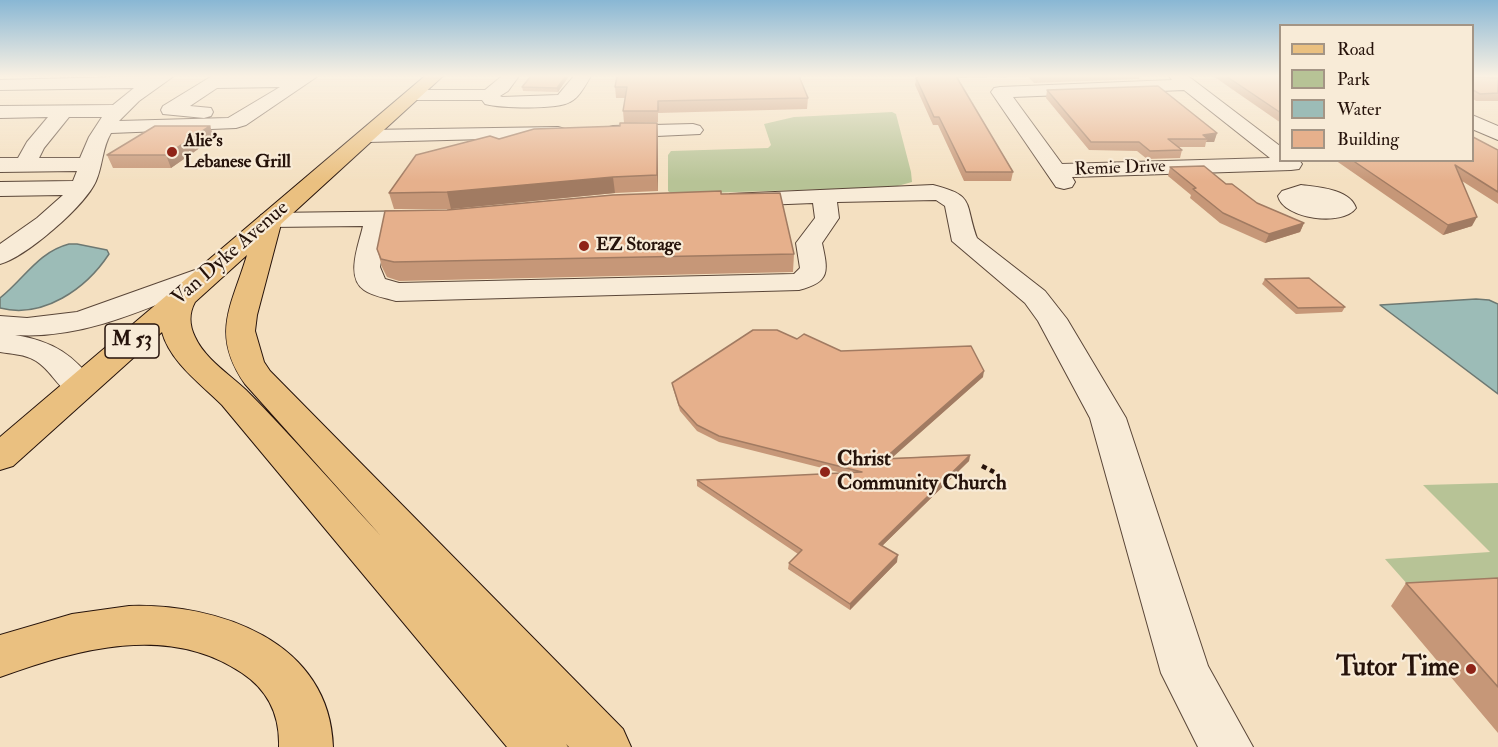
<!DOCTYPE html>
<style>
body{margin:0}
#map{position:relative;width:1498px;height:747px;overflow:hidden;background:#f4e0c1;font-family:"IM FELL Double Pica",serif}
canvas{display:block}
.legend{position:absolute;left:1279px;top:24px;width:195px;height:138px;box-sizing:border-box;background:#f8ebd7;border:2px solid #a49585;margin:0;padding:8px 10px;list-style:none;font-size:18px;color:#26130b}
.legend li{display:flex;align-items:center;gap:12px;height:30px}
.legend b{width:30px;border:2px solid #a49585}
</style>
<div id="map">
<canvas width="1498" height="747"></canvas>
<ul class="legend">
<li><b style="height:8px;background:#eac080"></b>Road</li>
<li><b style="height:16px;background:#b7c396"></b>Park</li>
<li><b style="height:16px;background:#9cbcb7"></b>Water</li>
<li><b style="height:16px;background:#e6b08c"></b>Building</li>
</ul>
</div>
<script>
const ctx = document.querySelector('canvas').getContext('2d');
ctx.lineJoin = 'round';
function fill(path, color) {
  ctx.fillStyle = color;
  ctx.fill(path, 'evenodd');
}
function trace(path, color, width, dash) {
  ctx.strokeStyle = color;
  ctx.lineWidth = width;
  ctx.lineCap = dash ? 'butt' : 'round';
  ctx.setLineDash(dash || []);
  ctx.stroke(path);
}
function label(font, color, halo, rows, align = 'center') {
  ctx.font = font + ' "IM FELL Double Pica",serif';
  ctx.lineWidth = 4.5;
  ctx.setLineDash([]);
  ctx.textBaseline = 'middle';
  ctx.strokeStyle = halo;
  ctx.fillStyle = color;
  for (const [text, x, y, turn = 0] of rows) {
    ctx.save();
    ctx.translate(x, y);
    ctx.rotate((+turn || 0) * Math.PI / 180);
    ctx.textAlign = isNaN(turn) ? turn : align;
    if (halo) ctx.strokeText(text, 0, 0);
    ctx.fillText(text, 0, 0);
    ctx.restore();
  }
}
const green = new Path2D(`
 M892,112L896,114L911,172L912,182L894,187L672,194L668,191V155L671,151L768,148L771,145L764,124L794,117Z
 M1498,483V600L1425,604L1385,559L1490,552L1423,485Z`);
const water = new Path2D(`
 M69,244H77L107,250L109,254C86,289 43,319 0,308V298C24,279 38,252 69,244Z
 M1476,299L1489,300L1498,304V394L1380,305Z`);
const path = new Path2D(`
 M982,466L994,472`);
const minor = new Path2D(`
 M153,76H174L139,101L119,121L228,118L280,87L217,88L190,106L211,108L213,112L211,116L204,118L163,114L161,110L163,106L212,76H318L246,125L236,128L111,133C102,148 103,165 96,181C85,206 26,257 0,264V244L37,218L63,195L0,196V182L73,181L77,171L0,172V158H18L27,142L48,117L0,118V106L113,105L134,88L0,90V80ZM69,117H102L89,137L80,158H39L44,148Z
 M502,76H519L508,91L500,96L502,97L558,95L574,76H591C586,84 579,98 570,102C557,110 500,108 485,104L482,100H414L408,99L405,95L408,91L414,90H485Z
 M1169,76H1188L1280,146V160H1299L1302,164L1299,169L1291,170L1072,177L1075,182L1072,187L1064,189L1056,187L991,92L994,88L1000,87L1172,80ZM1184,90L1270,158L1062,164L1013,97Z
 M1472,76H1498V83H1472Z
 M1472,115L1498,126V140L1472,129Z
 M693,124L700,126L703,130L700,134L613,138L606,136L603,132L606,128L613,126Z
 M558,127L565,129L568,133L565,137L368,142L361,140L358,136L361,132L368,130Z
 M933,185C976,196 964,202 977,238L1045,291L1067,319L1126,418L1208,666L1253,747H1198L1161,673L1090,418L1038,321L1025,303L952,241L945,206L936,200L837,202L839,218L822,243C828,271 831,282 799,290L396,301C386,298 372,296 364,290C345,277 359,244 363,226L270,227L261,225L258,220L261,215L270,213L429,211L438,213L441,218L438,223L388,226L380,267L385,279L399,283L794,274L800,268L796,243L815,218L813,203L738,206L730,204L726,199L730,194Z
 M1301,185C1318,187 1350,189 1356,208C1343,227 1283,219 1278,196L1282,191Z
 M209,265L219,267L223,273L219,279C155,305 86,340 15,335C53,341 75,355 97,387L92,394C60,402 59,376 36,361C25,354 12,354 0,352V316L27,318L77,312Z`);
const major = new Path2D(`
 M425,76H443L281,224L257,315L255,331L264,362L270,371L623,729L631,747H569L566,744L568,747H507L222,405C201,384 170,362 162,332L13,466L0,470V437ZM247,255C232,306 210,333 245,384L381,536C336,488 293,437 246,390C229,374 205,359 195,337C189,325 189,313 195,302Z
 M129,606C218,603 330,641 333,747H279C280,716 269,691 242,673C168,623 78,649 0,677V635L72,614Z`);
const wall = new Path2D(`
 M531,76H569L558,92L523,91L522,87Z
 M617,76L808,98L807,109L658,113V122L624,123L623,111L625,98H616L615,87Z
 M918,76H1140L1139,79L1034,83L1028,77L957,78L1013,172L1011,181H964L938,125H933L915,85L916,78Z
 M1213,76H1281V123Z
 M1473,76L1474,77L1498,78V101H1476L1473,99Z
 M1047,90L1217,133L1214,142H1206L1205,147H1179L1182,150L1180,158L1147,159L1137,151L1089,150L1046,98Z
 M657,123L658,191L615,193L451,209H394L389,193L499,139Z
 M210,126L214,138L171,168H113L107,155Z
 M1498,150V204L1462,181L1472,226L1443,235L1335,160H1473Z
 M1170,167L1226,184L1257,203L1304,223L1300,232L1265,243L1220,223L1190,198L1191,195L1168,176Z
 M721,194L794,254L793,272L399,281L387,277L382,267L377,249L447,210Z
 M1265,279L1345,307L1342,312L1296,314L1262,284Z
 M797,339L841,351L983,377L891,458L970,455L969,461L882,546L897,562L850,610L788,569L789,563L798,554L697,486V480L842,473L719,442L697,431L680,411L673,388L672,383Z
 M1498,578V733L1391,606L1406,583Z`);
const shadedWall = new Path2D(`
 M566,76H569L558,92L557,88Z
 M657,123L658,137V191L657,175Z
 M210,126L214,138L171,168L166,155Z
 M1217,133L1214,142H1206L1208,139L1203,135Z
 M613,177L615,193L451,209L447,192Z
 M1477,217L1472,226L1443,235L1448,225Z
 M1304,223L1300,232L1265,243L1269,234Z
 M984,371L983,377L884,465V459Z
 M970,455L969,461L878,550L879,544Z
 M898,555L897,562L850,610V604Z`);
const building = new Path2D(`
 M531,76H566L557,88L522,87Z
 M617,76H799L808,98L658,101V111H623L627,87H615Z
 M918,76H956L1013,172H966L939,117H934L916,78Z
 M1226,76H1281V113Z
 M1473,76H1474V77L1498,78V93L1480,94L1473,90Z
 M1158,86L1217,133L1203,135L1208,139H1168L1182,150L1150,151L1139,142H1091L1047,90Z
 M620,123H657V175L613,177L447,192L389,193L416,155L490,136L499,139L534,129L620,126Z
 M155,126H210L166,155H107Z
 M1473,137L1498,150V192L1455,165L1477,217L1448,225L1352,160H1473Z
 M1204,166L1226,184H1232L1257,203L1304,223L1269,234L1223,213L1193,189L1196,188L1170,167Z
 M721,191V194L780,193L794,254L394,262L381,259L377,249L385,211L447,210L613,195Z
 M1309,278L1345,307L1298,308L1265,279Z
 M753,330H777L797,339L804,334L841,351L971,346L984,371L884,459L970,455L879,544L898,555L850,604L789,563L802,550L697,480L862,472L719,436L697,425L679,405L672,383Z
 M1498,578V687L1406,583Z`);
const markers = [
 [172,152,6,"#8f2418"],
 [584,246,6,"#8f2418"],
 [825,472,6,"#8f2418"],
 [1471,669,6,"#8f2418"]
];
const farPoinames = [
 ["Alie's",184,142],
 ["Lebanese Grill",184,163],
 ["EZ Storage",596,246]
];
const farStreetnames = [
 ["Remie Drive",1120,169,-2]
];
const shields = [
 [132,341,54]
];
const shieldNames = [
 ["M 53",132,341]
];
const streetNames = [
 ["Van Dyke Avenue",231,254,-41]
];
const poiNames = [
 ["Christ",837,460],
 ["Community Church",837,484]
];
const nearPoinames = [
 ["Tutor Time",1459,669]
];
fill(green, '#b7c396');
fill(water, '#9cbcb7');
trace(water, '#6d7872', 1.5);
trace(minor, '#5a4638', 2);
trace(major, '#26130b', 2);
trace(path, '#26130b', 4.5, [5, 4]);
fill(minor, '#f8ebd7');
fill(major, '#eac080');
fill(wall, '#c69778');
fill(shadedWall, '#a17b62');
fill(building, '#e6b08c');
trace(building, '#a17b62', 1.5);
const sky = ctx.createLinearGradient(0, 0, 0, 181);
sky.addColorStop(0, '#89b7d4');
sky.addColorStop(0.42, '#faf1e3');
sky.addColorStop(1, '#faf1e300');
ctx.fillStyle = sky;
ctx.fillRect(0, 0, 1498, 181);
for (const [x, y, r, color] of markers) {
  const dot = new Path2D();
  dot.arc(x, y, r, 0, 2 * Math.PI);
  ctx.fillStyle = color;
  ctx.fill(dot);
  trace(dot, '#f8ebd7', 2);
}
label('bold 18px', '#26130b', '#f8ebd7', farPoinames, 'left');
label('18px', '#26130b', '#f8ebd7', farStreetnames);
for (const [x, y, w] of shields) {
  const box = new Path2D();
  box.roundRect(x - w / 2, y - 17, w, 34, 4.5);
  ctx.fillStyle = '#f8ebd7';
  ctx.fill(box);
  trace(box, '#26130b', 1.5);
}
label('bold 20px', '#26130b', null, shieldNames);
label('21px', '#26130b', '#f8ebd7', streetNames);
label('bold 21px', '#26130b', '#f8ebd7', poiNames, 'left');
label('bold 26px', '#26130b', '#f8ebd7', nearPoinames, 'right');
</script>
